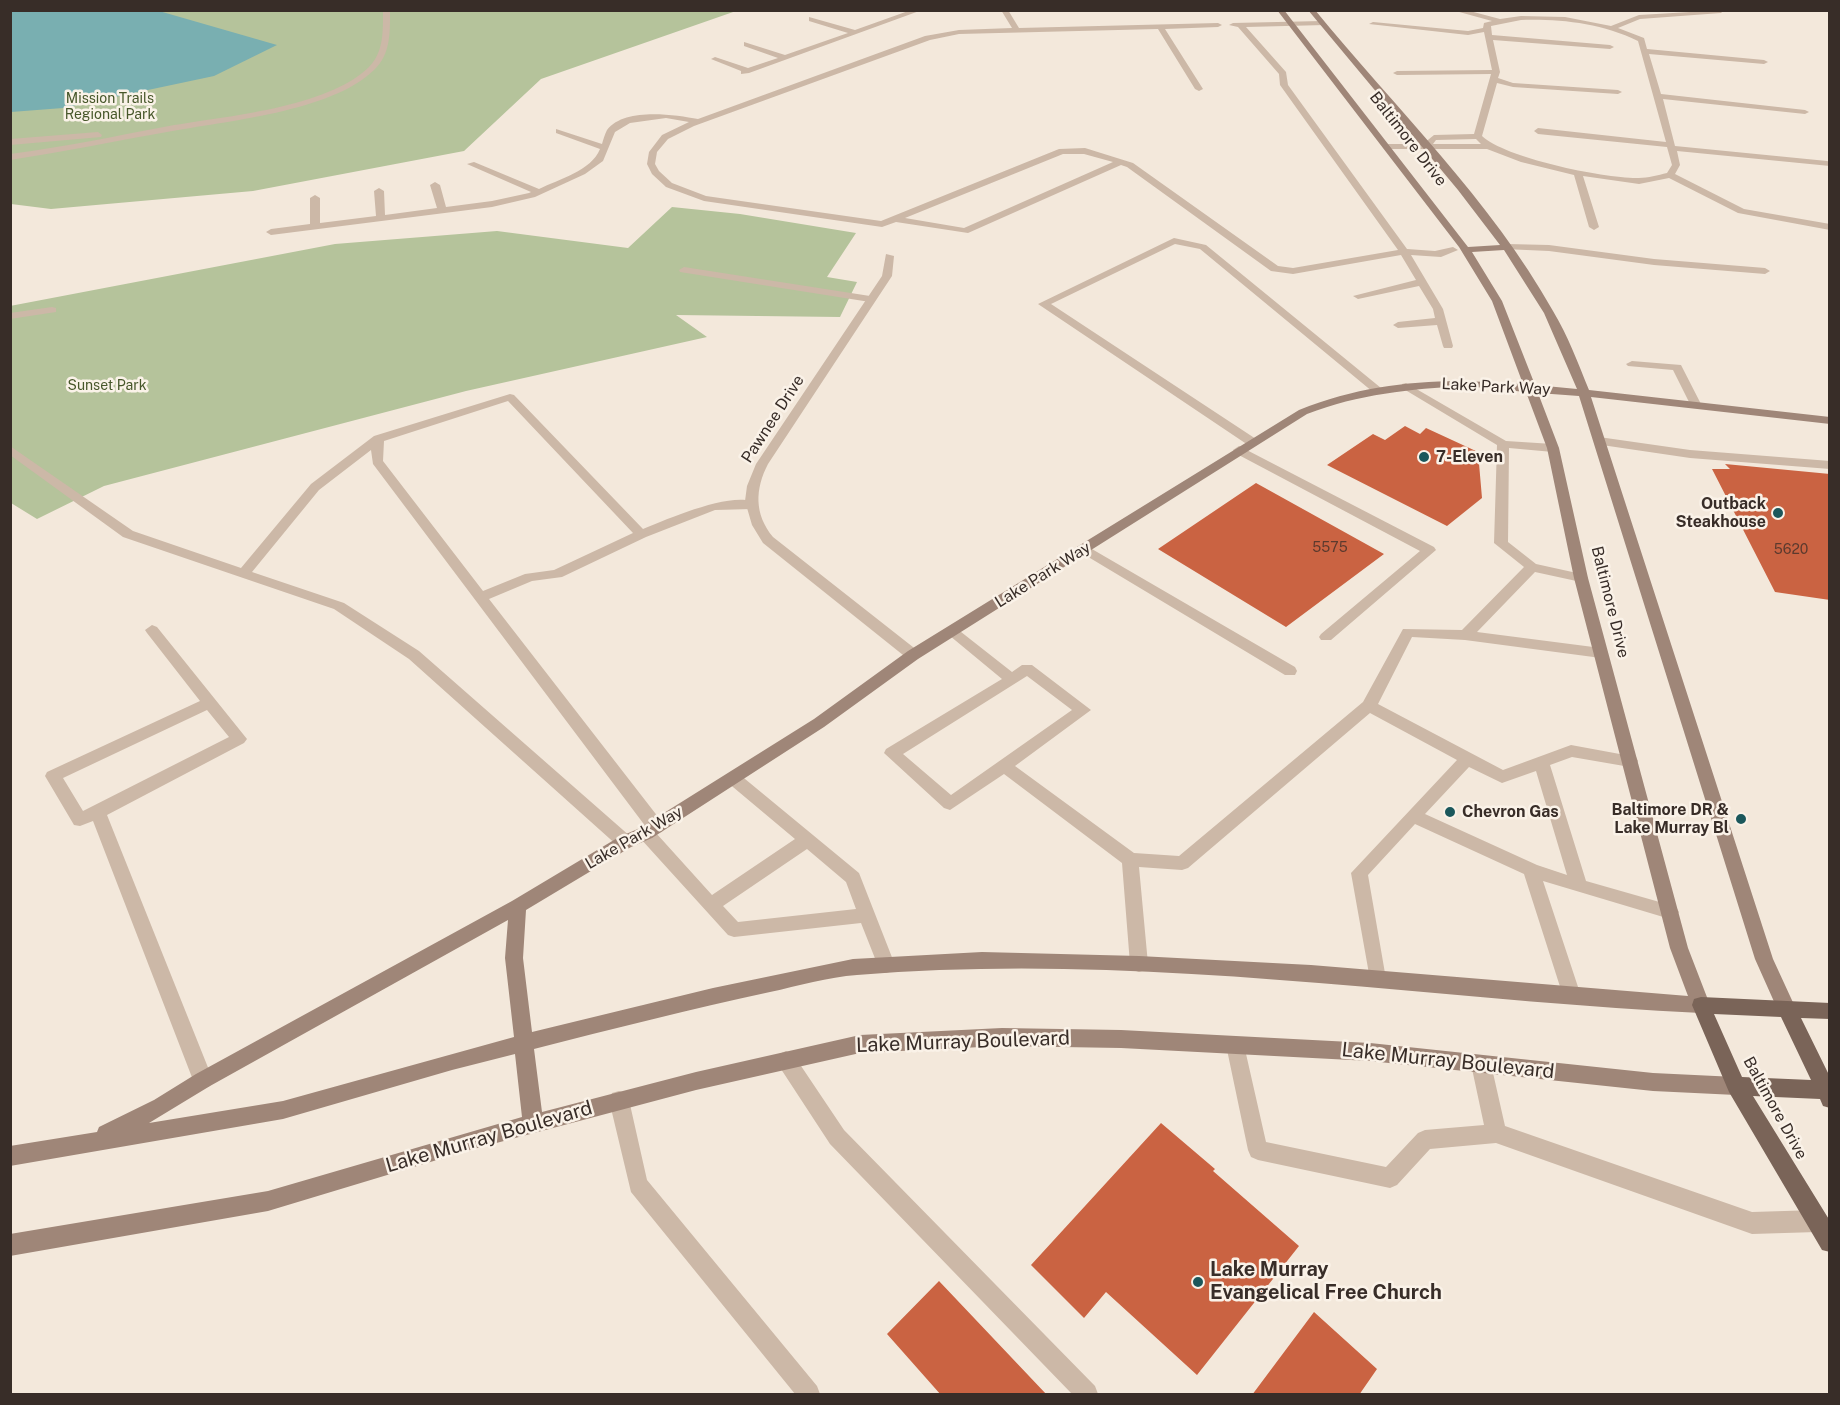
<!DOCTYPE html>
<style>
body{margin:0}
#map{position:relative;width:1840px;height:1405px;overflow:hidden;background:#f3e8db;font-family:"Public Sans",sans-serif}
canvas{display:block}
.frame{position:absolute;inset:0;border:12px solid #382d28;pointer-events:none}
</style>
<div id="map">
<canvas width="1840" height="1405"></canvas>
<div class="frame"></div>
</div>
<script>
const ctx = document.querySelector('canvas').getContext('2d');
ctx.lineJoin = 'round';
function fill(path, color) {
  ctx.fillStyle = color;
  ctx.fill(path, 'evenodd');
}
function trace(path, color, width, dash) {
  ctx.strokeStyle = color;
  ctx.lineWidth = width;
  ctx.lineCap = dash ? 'butt' : 'round';
  ctx.setLineDash(dash || []);
  ctx.stroke(path);
}
function label(font, color, halo, rows, align = 'center') {
  ctx.font = font + ' "Public Sans",sans-serif';
  ctx.lineWidth = 5;
  ctx.setLineDash([]);
  ctx.textBaseline = 'middle';
  ctx.strokeStyle = halo;
  ctx.fillStyle = color;
  for (const [text, x, y, turn = 0] of rows) {
    ctx.save();
    ctx.translate(x, y);
    ctx.rotate((+turn || 0) * Math.PI / 180);
    ctx.textAlign = isNaN(turn) ? turn : align;
    if (halo) ctx.strokeText(text, 0, 0);
    ctx.fillText(text, 0, 0);
    ctx.restore();
  }
}
const green = new Path2D(`
 M11,11H736L541,79L464,151L253,191L51,209L11,204Z
 M672,207L740,214L856,233L827,277L857,282L840,317L676,315L707,337L466,391L104,486L37,519L11,503L10,306L335,244L497,231L628,248Z`);
const water = new Path2D(`
 M105,11H159L277,45L214,76L63,108L11,112V11Z`);
const building = new Path2D(`
 M1405,426L1420,434L1426,428L1478,452L1482,498L1447,526L1327,465L1373,434L1385,440Z
 M1725,464L1830,474V600L1775,592L1712,469H1730Z
 M1256,483L1384,554L1286,627L1158,549Z
 M1161,1123L1215,1169L1213,1171L1299,1246L1197,1375L1106,1292L1084,1318L1031,1265Z
 M939,1281L1047,1395H941L887,1334Z
 M1314,1312L1377,1369L1359,1395H1252Z`);
const lane = new Path2D(`
 M383,10H390C390,32 391,54 374,70C331,112 225,121 167,132C115,141 63,152 10,160V154C64,147 116,136 169,126C226,116 327,108 369,67C384,52 383,30 383,10Z
 M911,10H922L749,73L741,74V71L711,59L715,57L748,68L778,58L744,46V42L785,55L848,33L809,21V17L855,30Z
 M1001,10H1008L1019,28L1218,23L1222,25L1218,27L1165,29L1203,89L1199,91L1195,89L1158,29L959,34L930,40L694,126L668,139L657,152L655,164L659,171L672,183L706,196L881,221L1059,149L1085,148L1133,163L1278,266L1293,268L1398,250L1280,85L1279,74L1238,27L1229,25L1233,23L1322,21L1325,25L1246,27L1286,72L1288,85L1407,249L1435,251L1453,247L1458,250L1441,257L1411,255L1443,309L1453,346L1452,348H1444L1443,346L1437,325L1398,328L1393,325L1398,322L1435,318L1433,309L1419,286L1358,299L1353,296L1416,280L1401,255L1293,274L1271,271L1127,167L1121,165L968,233L896,222L882,227L704,201L666,187L652,174L647,164L649,152L662,135L689,122L666,118L630,123L615,132L603,161L585,174L535,197L492,207L271,235L266,232L271,229L310,224V198L315,195L320,198V223L376,216L374,191L379,188L384,191L385,215L437,208L430,185L435,182L440,185L446,207L492,201L529,193L531,192L467,164L474,162L539,189C559,179 591,171 600,149L556,133V129L602,144C603,140 605,134 607,130C625,107 674,115 698,119L925,36L959,30L1012,28ZM1063,154H1084L1113,162L964,228L905,218Z
 M1452,10H1466L1500,19L1521,16L1565,17L1611,26L1639,15L1724,10L1721,13L1640,19L1618,28L1644,38L1647,49L1764,60L1768,62L1764,64L1649,54L1661,94L1805,110L1809,112L1805,114L1663,99L1675,146L1827,161L1830,162V166L1677,151L1680,165L1675,174L1744,209L1830,224V230L1738,213L1669,178L1639,184L1583,176L1599,227L1594,230L1589,227L1574,175L1521,162L1487,149H1385L1384,147L1388,144H1423L1434,135L1474,134L1491,74L1397,75L1393,73L1397,71L1492,70L1484,32L1468,35L1369,24L1373,22L1468,31L1483,28L1484,23L1492,21ZM1521,20C1561,19 1601,23 1638,41L1666,142L1538,128L1534,131L1538,134L1667,147L1672,165L1667,173C1658,175 1648,178 1639,178C1606,179 1505,158 1482,136L1497,83L1513,87L1618,94L1622,92L1618,90L1513,83L1498,78L1500,72L1493,40L1610,49L1614,47L1610,45L1492,35L1491,26ZM1476,139L1481,144H1433L1436,140Z
 M98,132L102,135L101,137L10,145V139Z
 M1174,238L1206,245L1381,388V392H1373L1200,249L1175,244L1051,304L1256,439V445H1248L1038,304Z
 M1507,244L1549,245L1654,259L1765,268L1770,271L1765,274L1654,265L1549,251L1504,249V245Z
 M684,267L870,296L875,299L870,302L680,272L679,270Z
 M52,307L56,308V312L10,319V313Z
 M1632,361L1681,365L1702,406L1700,408H1692L1673,370L1628,366L1626,364Z
 M1406,383L1506,441L1553,444L1559,448L1553,452L1509,448L1508,542L1536,564L1586,575L1588,578L1581,582L1535,572L1477,632L1601,648L1608,653L1601,658L1465,640L1412,637L1378,704L1503,770L1571,745L1636,757L1638,761L1636,765L1630,767L1572,757L1550,765L1586,881L1670,905L1676,907L1679,912L1676,917L1670,919L1543,881L1581,996L1579,1002L1572,1004L1565,1002L1563,996L1524,874L1415,824L1368,875L1386,979L1383,985L1377,987L1371,985L1351,873L1457,760L1370,713L1188,868L1182,870L1139,867L1148,964L1145,970L1139,972L1133,970L1130,964L1122,863L1004,774L950,810L944,808L884,753L886,749L1002,679L944,631L951,626L956,628L1012,672L1022,665H1032L1091,710L1015,766L1134,853L1179,856L1363,702L1403,629L1462,630L1524,567L1494,543L1497,445L1402,388V384ZM1027,676L1072,710L951,795L903,754ZM1469,767L1502,783L1536,771L1567,875L1537,865L1425,814Z
 M510,394L514,395L643,529C665,520 740,487 758,505L752,509L715,510L646,537L562,577L532,581L489,599L662,822L664,827L662,832L656,833L712,895L795,839L727,782L725,778L727,774H739L859,873L895,965L892,971L886,973L880,971L861,923L734,937L728,935L640,838L638,833L640,828L646,827L373,464L371,450L319,490L252,572L344,603L419,651L631,837L633,842L631,847L625,849L619,847L409,659L334,609L123,537L10,455V446L133,531L241,568L311,484L374,436ZM508,401L633,533L554,570L525,574L483,591L383,461L384,441ZM807,849L846,882L856,909L738,922L723,906Z
 M1599,437L1690,450L1830,461V469L1690,458L1595,444V438Z
 M1239,446L1434,547L1436,550L1331,640H1321L1319,637L1321,634L1420,551L1235,453L1233,450Z
 M1085,545L1295,667L1297,671L1295,675H1285L1080,552L1078,549Z
 M152,625L157,627L247,739L244,743L107,815L213,1080L210,1086L203,1089L196,1086L193,1080L93,821L80,826L74,825L45,776L47,772L200,701L147,633L145,630ZM207,710L229,737L83,811L63,778Z
 M1235,1036L1242,1039L1244,1045L1266,1142L1386,1167L1418,1133L1425,1130L1484,1125L1471,1064L1474,1058L1481,1055L1488,1058L1491,1064L1505,1126L1752,1212L1817,1210L1824,1214L1828,1221L1824,1228L1817,1232L1752,1234L1496,1143L1430,1149L1397,1185L1390,1188L1258,1160L1251,1157L1248,1150L1226,1045L1228,1039Z
 M786,1051L793,1054L844,1130L1095,1386L1098,1394H1072L830,1144L779,1066L776,1060L779,1054Z
 M619,1091L626,1093L629,1100L647,1180L817,1386L820,1394H795L631,1192L609,1100L612,1093Z`);
const street = new Path2D(`
 M886,254L894,256L892,276L768,464C755,489 754,514 773,537L918,651L920,655L913,660L908,659L763,543L752,525L745,501L747,486L756,464L882,276Z`);
const secondary = new Path2D(`
 M1277,10H1284L1468,247L1500,245L1458,190L1308,10H1315C1396,109 1491,200 1553,311C1568,336 1578,363 1589,390L1830,417V424L1591,397L1773,959L1796,1009L1794,1015L1787,1017L1780,1015L1755,959L1579,396L1538,393L1559,448L1588,578L1688,948L1710,1005L1708,1011L1701,1013C1420,999 1139,951 857,975C828,977 798,986 770,992C691,1009 612,1029 534,1049L542,1112L696,1072L860,1035L1002,1028L1121,1030L1370,1043L1653,1073L1736,1077L1743,1080L1746,1086L1743,1092L1736,1095L1653,1091L1370,1061L1121,1048L1002,1046L860,1053L696,1090L470,1150L268,1211L10,1256V1234L268,1191L522,1117L515,1054L452,1070L283,1119L10,1166V1146L97,1132L99,1127L154,1100L196,1074L512,901L619,837L640,828L814,719L908,651L1299,410C1375,380 1443,378 1523,384L1492,301L1459,247ZM1504,250L1544,313L1577,389L1535,385L1502,301L1472,252ZM1465,386L1526,392L1547,448L1574,578L1670,948L1688,996L1311,965L1139,956L982,952L853,959L713,988L532,1032L523,958L526,910L631,847L652,838L824,727L918,659L1307,414C1359,394 1410,389 1465,386ZM508,920L505,958L514,1037L283,1101L149,1123L210,1086Z`);
const primary = new Path2D(`
 M1701,997L1830,1003V1019L1801,1018L1830,1077V1108L1823,1106L1820,1099L1753,1096L1830,1221V1252L1822,1250L1729,1092L1692,1005L1694,999ZM1714,1014L1781,1017L1811,1080L1742,1077Z`);
const markers = [
 [1424,457,6,"#1b575b"],
 [1778,513,6,"#1b575b"],
 [1450,812,6,"#1b575b"],
 [1741,819,6,"#1b575b"],
 [1198,1282,6,"#1b575b"]
];
const farParknames = [
 ["Mission Trails",110,99],
 ["Regional Park",110,115],
 ["Sunset Park",107,386]
];
const numberNames = [
 ["5575",1330,548],
 ["5620",1791,550]
];
const streetNames = [
 ["Baltimore Drive",1408,139,52],
 ["Lake Park Way",1496,387,3],
 ["Pawnee Drive",773,419,-57],
 ["Lake Park Way",1043,575,-32],
 ["Baltimore Drive",1610,602,76],
 ["Lake Park Way",634,838,-30],
 ["Baltimore Drive",1775,1108,61]
];
const poiNames = [
 ["7-Eleven",1436,457],
 ["Outback",1766,504,"right"],
 ["Steakhouse",1766,522,"right"],
 ["Baltimore DR &",1729,810,"right"],
 ["Lake Murray Bl",1729,828,"right"],
 ["Chevron Gas",1462,812]
];
const nearStreetnames = [
 ["Lake Murray Boulevard",963,1042,-2],
 ["Lake Murray Boulevard",1448,1061,6],
 ["Lake Murray Boulevard",489,1137,-16]
];
const nearPoinames = [
 ["Lake Murray",1210,1270],
 ["Evangelical Free Church",1210,1293]
];
fill(green, '#b5c39b');
fill(water, '#79afb1');
fill(building, '#ca6342');
fill(lane, '#ccb8a7');
fill(street, '#ccb8a7');
fill(secondary, '#9f8678');
fill(primary, '#7a6458');
for (const [x, y, r, color] of markers) {
  const dot = new Path2D();
  dot.arc(x, y, r, 0, 2 * Math.PI);
  ctx.fillStyle = color;
  ctx.fill(dot);
  trace(dot, '#faf2e8', 2);
}
label('14px', '#47572a', '#faf2e8', farParknames);
label('14px', '#5c3a2e', null, numberNames);
label('16px', '#382d28', '#faf2e8', streetNames);
label('bold 16px', '#382d28', '#faf2e8', poiNames, 'left');
label('20px', '#382d28', '#faf2e8', nearStreetnames);
label('bold 20px', '#382d28', '#faf2e8', nearPoinames, 'left');
</script>
